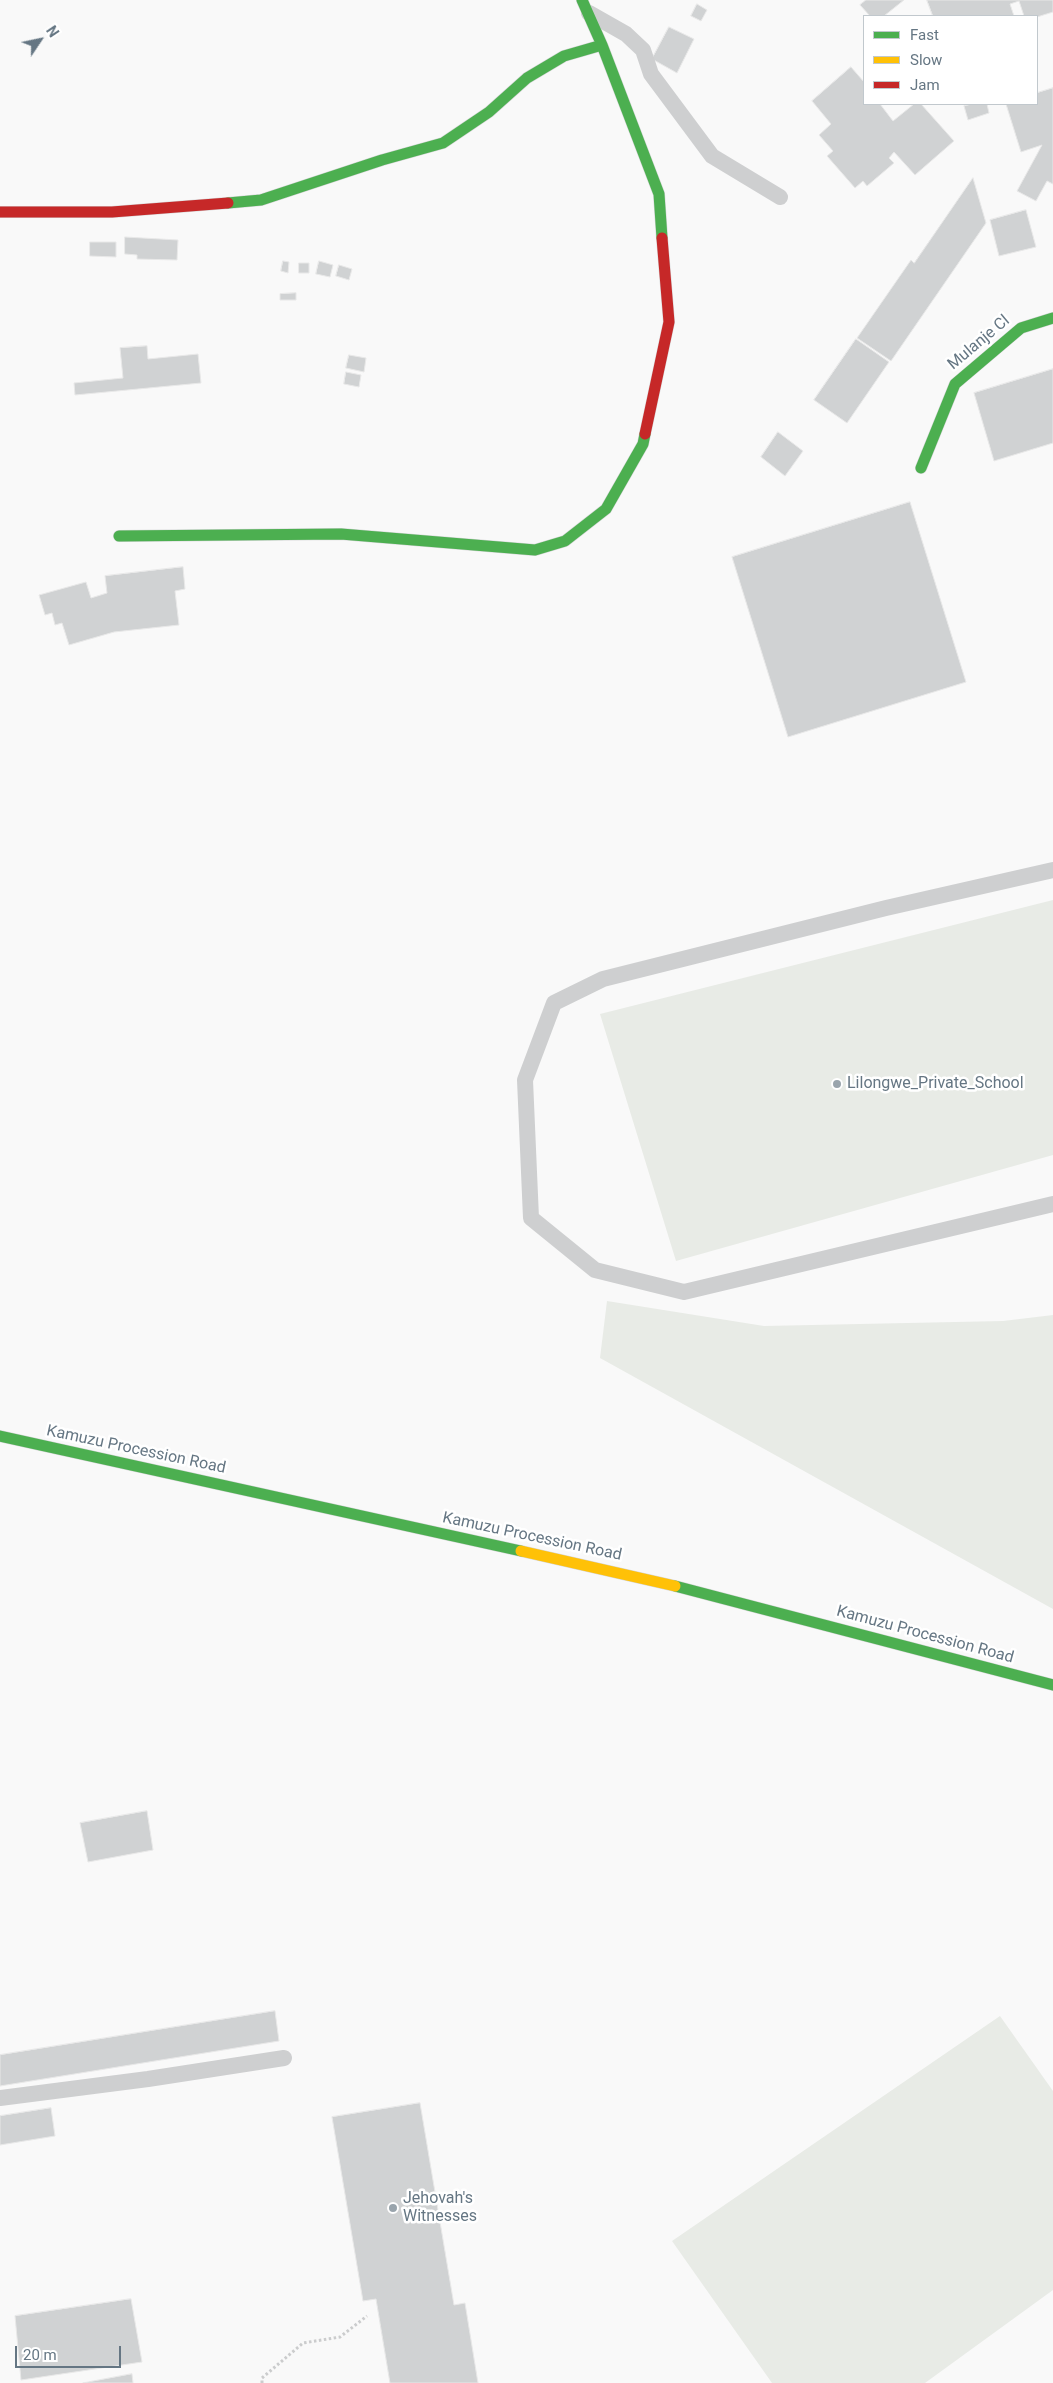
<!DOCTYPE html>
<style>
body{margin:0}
#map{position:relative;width:1053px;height:2383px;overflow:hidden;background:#f9f9f9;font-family:Roboto,sans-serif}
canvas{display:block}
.legend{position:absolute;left:863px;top:15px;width:175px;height:90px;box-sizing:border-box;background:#fff;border:1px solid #c1c8cd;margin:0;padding:6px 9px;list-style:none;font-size:15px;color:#657683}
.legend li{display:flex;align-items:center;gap:10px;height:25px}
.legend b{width:25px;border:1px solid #c1c8cd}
.north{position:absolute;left:15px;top:15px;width:50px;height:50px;-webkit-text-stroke:4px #fff;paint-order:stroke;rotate:56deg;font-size:14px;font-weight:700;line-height:20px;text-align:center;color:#657683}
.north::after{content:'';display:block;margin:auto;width:18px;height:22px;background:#657683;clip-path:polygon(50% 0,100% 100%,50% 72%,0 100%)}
.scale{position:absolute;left:15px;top:2346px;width:106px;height:22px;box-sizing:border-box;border:2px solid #657683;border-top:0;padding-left:6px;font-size:15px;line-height:18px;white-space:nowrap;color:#657683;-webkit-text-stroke:4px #fff;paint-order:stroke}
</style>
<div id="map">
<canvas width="1053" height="2383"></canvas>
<ul class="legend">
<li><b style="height:6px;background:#4caf50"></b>Fast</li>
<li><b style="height:6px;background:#ffc107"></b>Slow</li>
<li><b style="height:6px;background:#c62828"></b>Jam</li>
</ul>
<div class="north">N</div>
<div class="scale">20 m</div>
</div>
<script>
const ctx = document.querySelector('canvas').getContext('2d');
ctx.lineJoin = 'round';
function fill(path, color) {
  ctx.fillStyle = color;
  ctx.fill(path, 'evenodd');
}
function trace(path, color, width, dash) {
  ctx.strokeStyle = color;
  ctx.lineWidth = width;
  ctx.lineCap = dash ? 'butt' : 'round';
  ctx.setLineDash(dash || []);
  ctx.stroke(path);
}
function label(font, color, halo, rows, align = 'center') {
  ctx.font = font + ' Roboto,sans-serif';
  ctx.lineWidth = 5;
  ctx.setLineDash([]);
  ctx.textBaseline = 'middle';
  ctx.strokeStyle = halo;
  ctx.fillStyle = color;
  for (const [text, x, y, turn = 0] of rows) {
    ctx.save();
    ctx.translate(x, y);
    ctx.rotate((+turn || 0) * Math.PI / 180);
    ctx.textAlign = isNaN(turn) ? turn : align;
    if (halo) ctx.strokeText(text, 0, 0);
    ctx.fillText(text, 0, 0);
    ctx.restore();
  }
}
const green = new Path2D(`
 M1053,900V1155L676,1261L600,1014Z
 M607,1301L764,1326L1003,1321L1053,1315V1609L600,1358Z
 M1000,2016L1053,2091V2290L925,2383H772L672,2241Z`);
const building = new Path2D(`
 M866,0H904L884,16H870L860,5Z
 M927,0H1053V12L1037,17L1024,16L1019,1L1010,4L1014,16H933Z
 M697,4L707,10L701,21L691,16Z
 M669,27L694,39L677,73L652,59Z
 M851,67L864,82V104H880L893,121L914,104H921L954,141L915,175L894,152L889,158L894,163L867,186L863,181L855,188L827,156L833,151L819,135L831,124L812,101Z
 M1053,88V184L1047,181L1036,201L1017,191L1042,145L1021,152L1006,104H1037V93Z
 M973,104H987L989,113L968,120L964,106Z
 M973,178L986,223L891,361L857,338L911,260L914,263Z
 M1026,210L1036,247L999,256L990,220Z
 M125,237L178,240L177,260L137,259V255L125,254Z
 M90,242H116V257L90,256Z
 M283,261L289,262L288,273L281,271Z
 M319,261L333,265L330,277L316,274Z
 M299,263H309V273H299Z
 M339,265L352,269L349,280L336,276Z
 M296,293V300H280V294Z
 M856,339L889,362L847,423L814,400Z
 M147,346L148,359L198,354L201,383L75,395L74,383L123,378L120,348Z
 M349,355L366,358L364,372L346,368Z
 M1053,369V443L994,461L974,393Z
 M346,372L361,375L359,387L344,384Z
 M778,432L803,451L785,476L761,457Z
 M910,502L966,682L788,737L732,557Z
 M183,567L185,589L175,591L179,625L114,632L69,645L62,623L55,625L52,613L45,615L39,595L86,582L91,598L107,593L105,576Z
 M147,1811L153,1850L88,1862L80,1823Z
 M275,2011L279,2041L0,2086V2055Z
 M420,2103L454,2305L465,2303L478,2383H390L376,2299L363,2301L332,2117Z
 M51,2108L55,2136L0,2145V2116Z
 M131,2299L142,2362L21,2380L15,2316Z
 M132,2374L133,2383H83Z`);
const path = new Path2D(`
 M262,2383V2378L303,2343L340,2337L367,2316`);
const lane = new Path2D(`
 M589,13L626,34L643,50L651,74L712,156L780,197
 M1053,870L886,908L603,979L554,1003L525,1080L531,1218L595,1270L684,1292L1053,1204
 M0,2098L148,2079L284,2058`);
const fast = new Path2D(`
 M582,0L602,45L659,194L662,238
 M228,203L261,200L382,160L443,143L489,112L527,78L564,56L602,45
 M921,468L955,384L1021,328L1053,318
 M119,536L341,534L535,550L565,541L606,509L643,444L645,434
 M0,1436L521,1551
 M675,1586L1053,1685`);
const slow = new Path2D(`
 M521,1551L675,1586`);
const jam = new Path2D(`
 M0,212H112L228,203
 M645,434L669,322L662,238`);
const markers = [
 [837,1084,5,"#99a4ac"],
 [393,2208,5,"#99a4ac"]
];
const streetNames = [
 ["Mulanje Cl",979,343,-40],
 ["Kamuzu Procession Road",136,1450,12],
 ["Kamuzu Procession Road",532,1537,12],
 ["Kamuzu Procession Road",925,1635,15]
];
const poiNames = [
 ["Lilongwe_Private_School",847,1084],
 ["Jehovah's",403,2199],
 ["Witnesses",403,2217]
];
fill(green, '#e8ebe6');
fill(building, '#d0d2d3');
trace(building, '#e8e8e8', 1);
trace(fast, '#d5d6d7', 12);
trace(slow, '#d5d6d7', 12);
trace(jam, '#d5d6d7', 12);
trace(path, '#cbcccd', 3, [2.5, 2.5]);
trace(lane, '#cecfd0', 16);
trace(fast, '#4caf50', 11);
trace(slow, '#ffc107', 11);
trace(jam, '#c62828', 11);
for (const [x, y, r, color] of markers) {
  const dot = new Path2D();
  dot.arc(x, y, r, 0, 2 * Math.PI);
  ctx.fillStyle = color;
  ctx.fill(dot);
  trace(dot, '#fff', 2);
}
label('16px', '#657683', '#fff', streetNames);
label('16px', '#657683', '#fff', poiNames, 'left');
</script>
